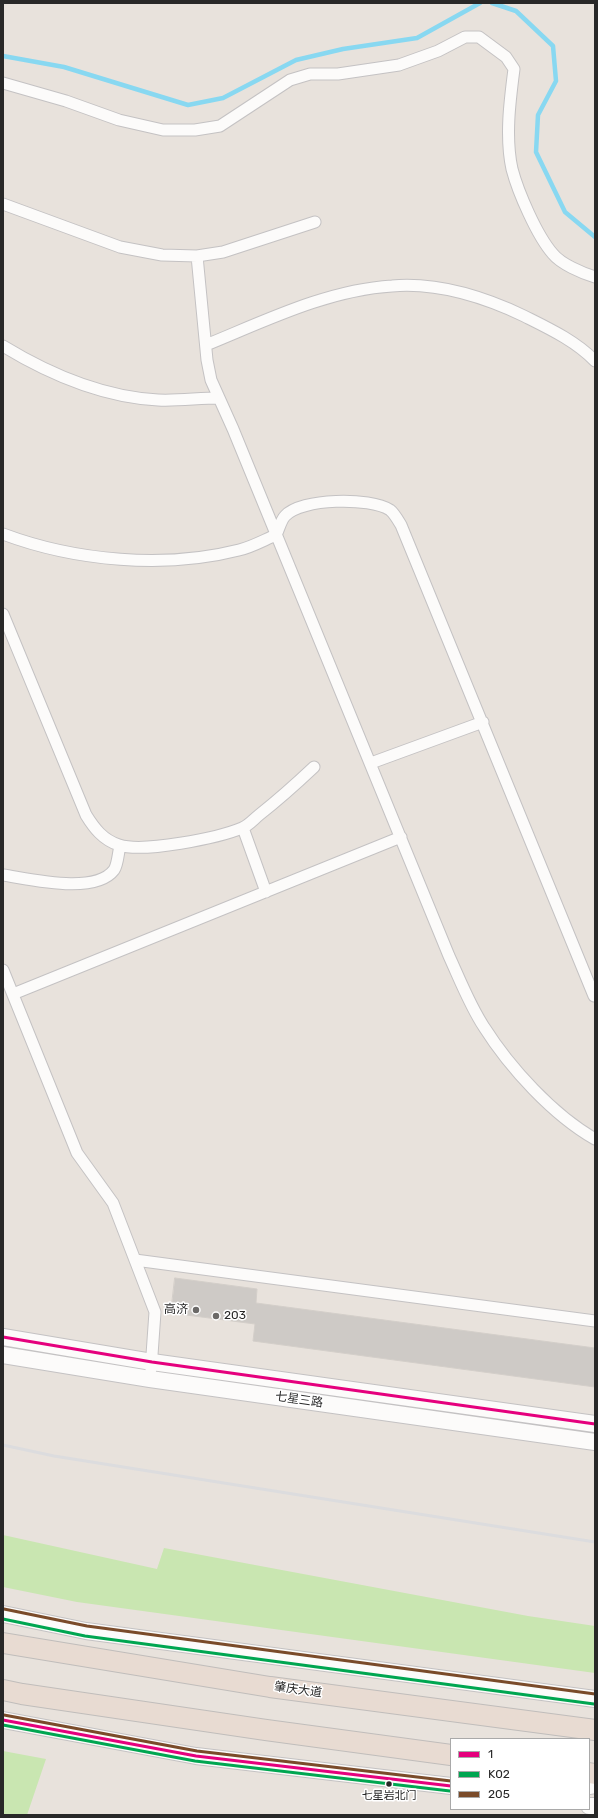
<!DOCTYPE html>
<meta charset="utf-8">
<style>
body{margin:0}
#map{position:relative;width:598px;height:1818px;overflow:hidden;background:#e8e2dc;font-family:Rubik,sans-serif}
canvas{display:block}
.frame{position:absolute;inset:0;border:4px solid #282828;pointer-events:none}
.legend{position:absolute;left:450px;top:1738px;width:140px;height:72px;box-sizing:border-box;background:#fff;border:1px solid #a9a9a9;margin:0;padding:5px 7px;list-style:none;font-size:12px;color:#282828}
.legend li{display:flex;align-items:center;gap:8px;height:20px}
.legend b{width:20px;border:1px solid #a9a9a9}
</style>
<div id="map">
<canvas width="598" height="1818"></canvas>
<div class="frame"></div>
<ul class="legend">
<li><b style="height:5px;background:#e5007d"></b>1</li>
<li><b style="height:5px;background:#00a651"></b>K02</li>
<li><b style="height:5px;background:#7a4b2a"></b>205</li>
</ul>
</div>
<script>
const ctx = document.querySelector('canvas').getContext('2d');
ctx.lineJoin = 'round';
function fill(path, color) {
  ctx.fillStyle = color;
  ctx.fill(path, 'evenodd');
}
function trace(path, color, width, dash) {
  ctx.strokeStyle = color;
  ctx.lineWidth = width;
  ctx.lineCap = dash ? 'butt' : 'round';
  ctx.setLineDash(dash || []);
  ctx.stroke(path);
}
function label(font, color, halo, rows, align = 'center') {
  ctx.font = font + ' Rubik,"Noto Sans SC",sans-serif';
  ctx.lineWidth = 3;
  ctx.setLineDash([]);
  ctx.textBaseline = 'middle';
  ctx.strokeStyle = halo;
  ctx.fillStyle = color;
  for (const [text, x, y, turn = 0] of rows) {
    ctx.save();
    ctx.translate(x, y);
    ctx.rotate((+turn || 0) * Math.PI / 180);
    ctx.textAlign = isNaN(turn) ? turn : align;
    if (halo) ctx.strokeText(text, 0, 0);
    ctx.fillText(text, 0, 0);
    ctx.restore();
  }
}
const green = new Path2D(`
 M3,1535L157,1569L164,1548L528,1616L595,1626V1673L77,1602L3,1587Z
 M3,1751L46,1759L27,1815H3Z`);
const stream = new Path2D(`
 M492,3L516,11L553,46L556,81L538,115L536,152L565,212L595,237
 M3,56L64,67L188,105L223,98L296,60L343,49L417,38L480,3`);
const building = new Path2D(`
 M175,1278L257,1289L256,1303L595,1348V1387L253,1341L255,1324L171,1313Z`);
const street = new Path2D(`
 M3,83L66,101L119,120L163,130H195L220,126L290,80L310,74H338L399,65L438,51L465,37H479L506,57L514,69C510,100 505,137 512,169C518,192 537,236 553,254C561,264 582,273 595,277
 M3,204L120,247L162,255L197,256L223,252L315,222
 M197,256L207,360L211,380L233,429L449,956C460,980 470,1006 484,1027C510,1068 553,1115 595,1139
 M206,345C265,321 327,290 392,286C438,282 484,297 524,316C548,328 576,341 595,361
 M3,346C49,374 103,397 158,400C178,401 199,398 219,398
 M3,534C75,561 165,569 239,550C252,547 264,540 276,535C279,529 281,520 285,516C301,498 370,497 390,510C394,513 398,520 401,525L594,996
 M3,614L86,815C94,828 103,840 119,845C143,853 218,838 242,828C248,826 254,819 259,815C278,800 296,784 314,767
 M371,763L483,722
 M243,828L266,892
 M3,875C30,879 95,895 114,870C118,864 118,853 120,846
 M3,970L77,1153L113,1203L155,1312L151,1369
 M13,994L401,837
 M135,1260L595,1321`);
const secondary = new Path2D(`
 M3,1337L152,1362L595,1424
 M3,1355L150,1379L595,1442
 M3,1614L86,1631L595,1699
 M3,1720L196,1756L451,1786
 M589,1786L595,1785
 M589,1806H595`);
const highway = new Path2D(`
 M3,1643L270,1687L595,1730
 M3,1690L22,1694L266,1730L451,1755
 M589,1773L595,1774`);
const rail = new Path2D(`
 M3,1445L54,1456L595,1542`);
const bus1 = new Path2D(`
 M3,1337L152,1362L595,1424
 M3,1720L196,1756L451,1786`);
const bus2 = new Path2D(`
 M3,1619L85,1636L594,1704
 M3,1725L195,1761L450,1791`);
const bus3 = new Path2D(`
 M4,1609L87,1626L595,1694
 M4,1715L197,1751L451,1781`);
const markers = [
 [196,1310,4,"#6b6967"],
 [216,1316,4,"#6b6967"],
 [389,1784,3.5,"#282828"]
];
const busNames = [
 ["七星岩北门",389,1796]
];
const poiNames = [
 ["高济",188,1310],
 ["203",224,1316,"left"]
];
const streetNames = [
 ["七星三路",299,1400,8],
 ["肇庆大道",298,1690,8]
];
fill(green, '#c9e6b1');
trace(stream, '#88d8f1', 4.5);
fill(building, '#cecac6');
trace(building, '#d3cec9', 1);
trace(street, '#c4c2c3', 13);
trace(secondary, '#c4c2c3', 18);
trace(highway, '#c0bdbb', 22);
trace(street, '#fcfbfa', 11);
trace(secondary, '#fcfbfa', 16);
trace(highway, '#e8dbd2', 20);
trace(rail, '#dcdcde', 3);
trace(bus1, '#e5007d', 3);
trace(bus2, '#00a651', 3);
trace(bus3, '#7a4b2a', 3);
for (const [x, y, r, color] of markers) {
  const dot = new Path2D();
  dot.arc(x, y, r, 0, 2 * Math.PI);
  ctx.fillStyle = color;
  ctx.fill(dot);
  trace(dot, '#fff', 1.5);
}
label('11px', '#282828', '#fff', busNames);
label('12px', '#282828', '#fff', poiNames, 'right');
label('12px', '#282828', '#fff', streetNames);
</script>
